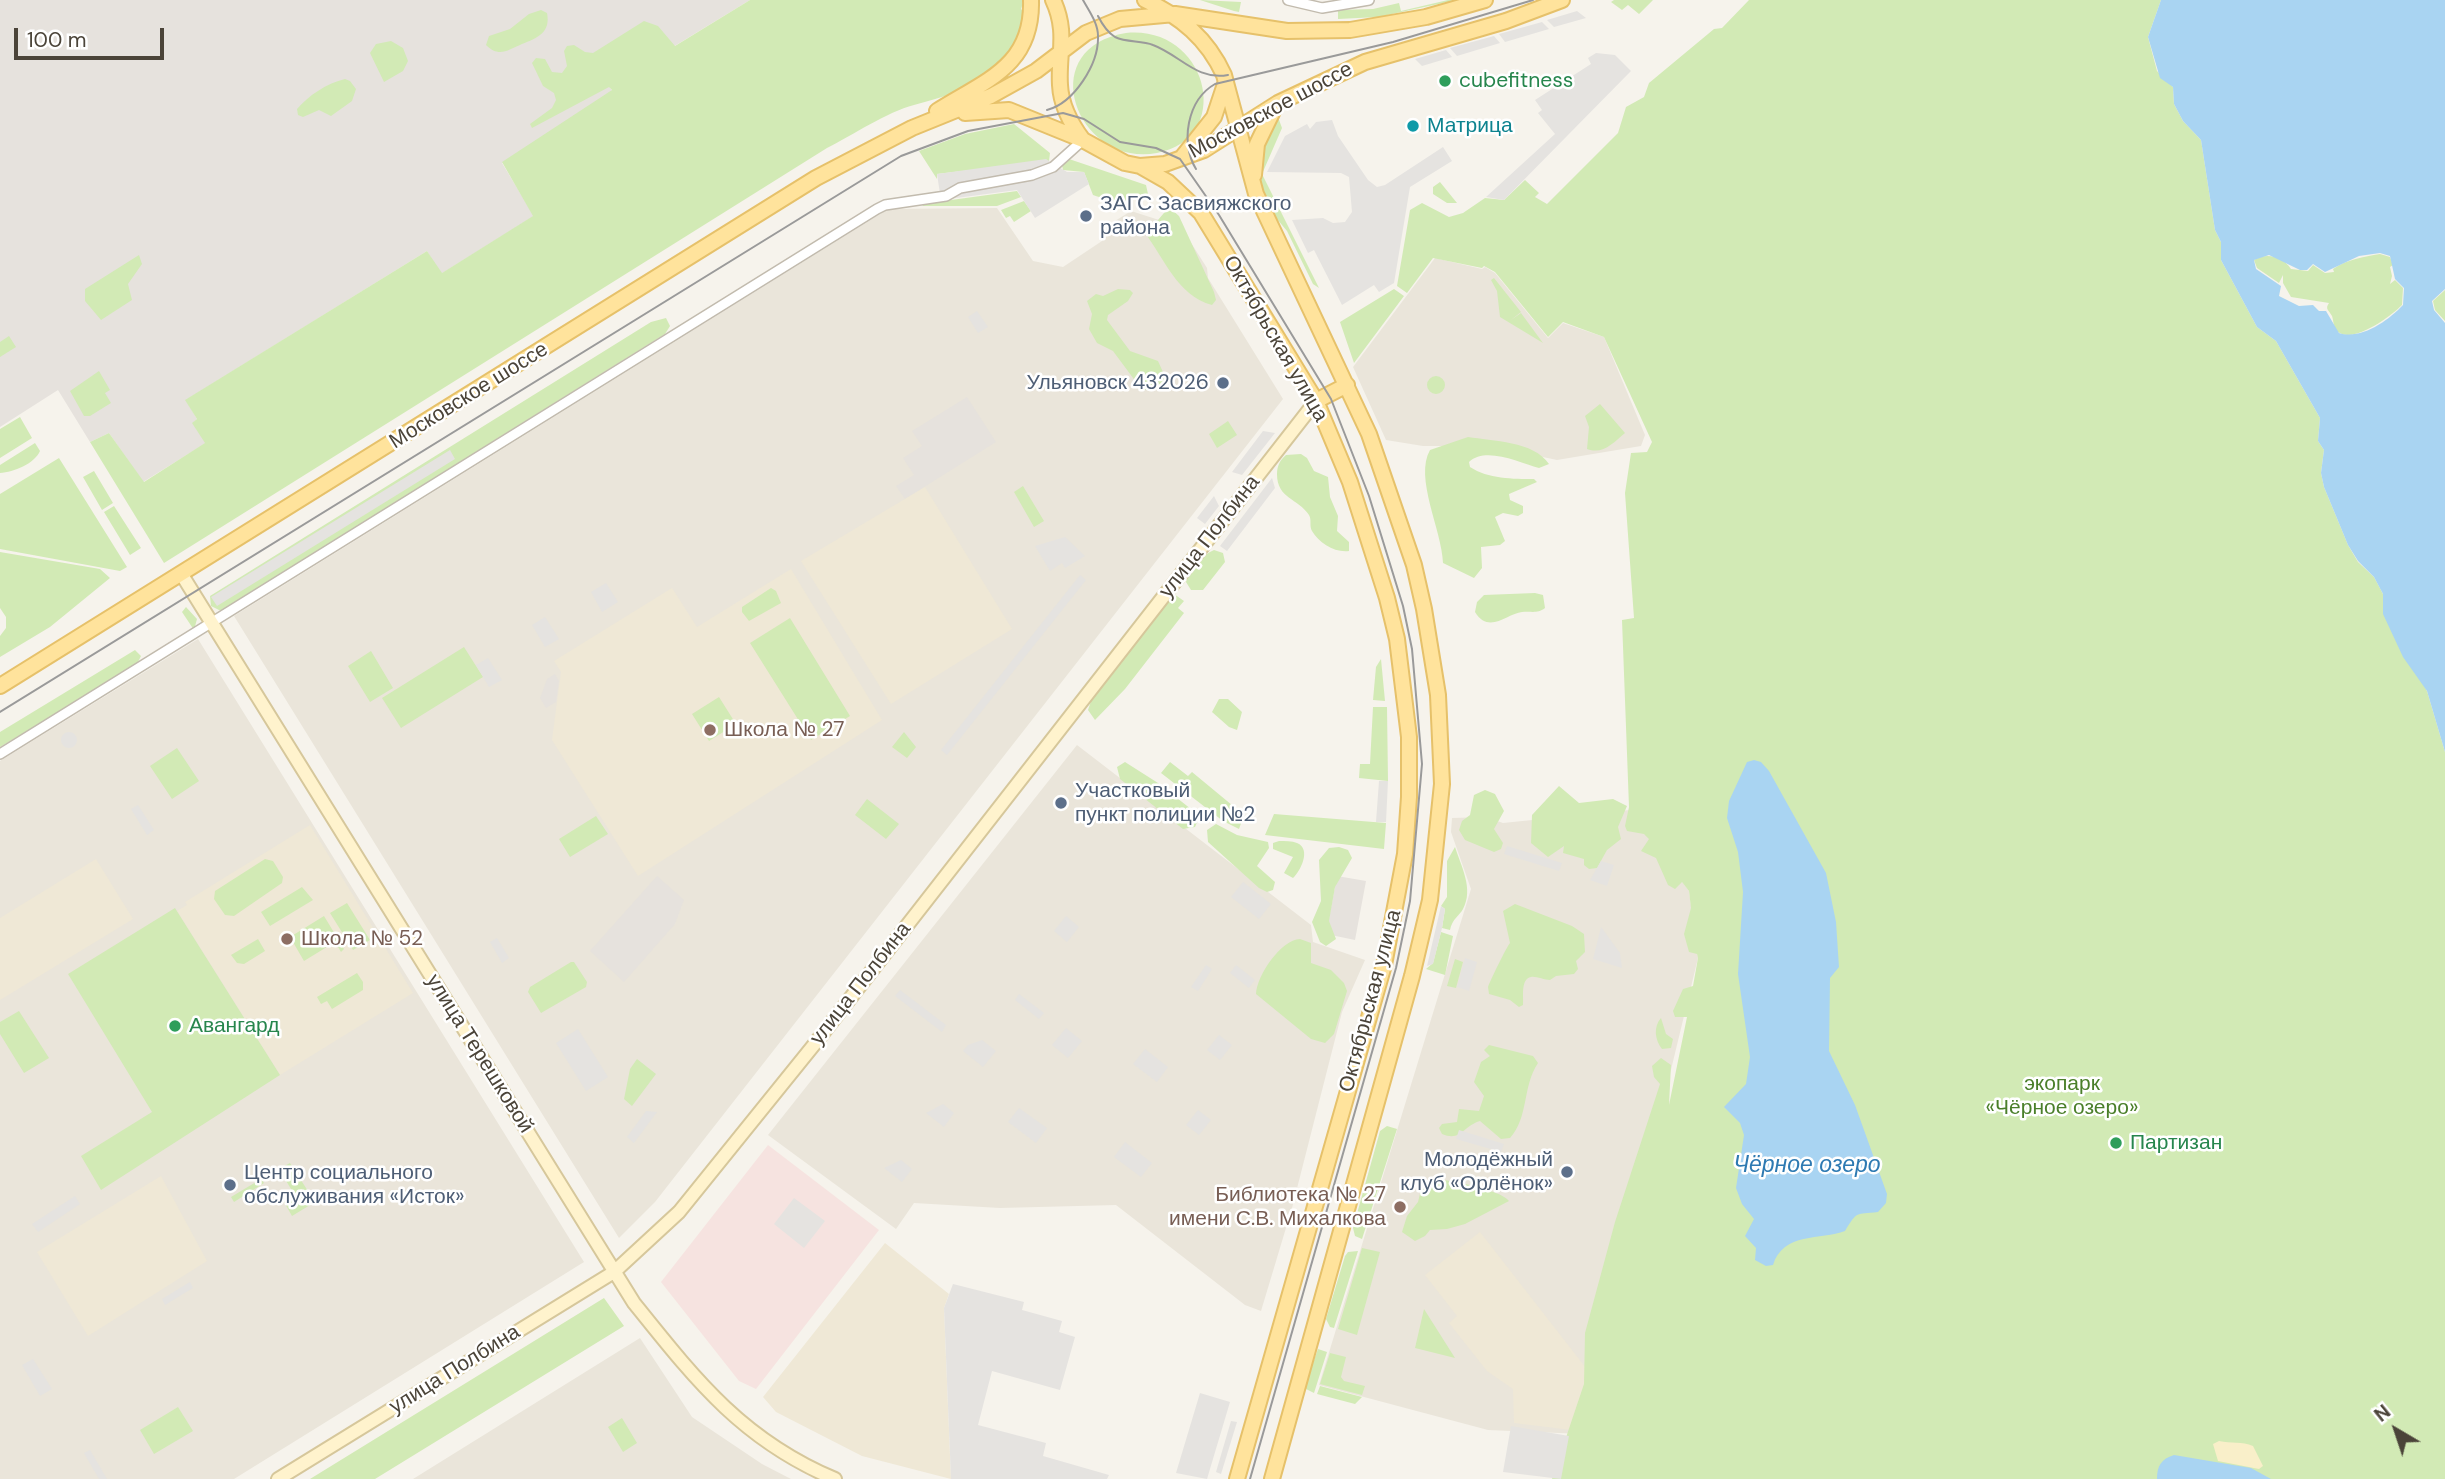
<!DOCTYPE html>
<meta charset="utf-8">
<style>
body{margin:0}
#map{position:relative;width:2445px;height:1479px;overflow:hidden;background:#f6f3ec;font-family:"DM Sans",sans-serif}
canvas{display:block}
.north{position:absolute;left:2361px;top:1395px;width:70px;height:70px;-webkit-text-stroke:5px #fff;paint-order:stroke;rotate:321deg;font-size:19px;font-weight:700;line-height:28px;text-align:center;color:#4b4439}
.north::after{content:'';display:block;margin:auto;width:24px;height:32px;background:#4b4439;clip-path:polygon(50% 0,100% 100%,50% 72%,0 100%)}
.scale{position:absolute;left:14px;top:28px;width:150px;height:32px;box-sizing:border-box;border:4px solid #4b4439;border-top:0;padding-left:9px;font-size:21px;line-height:24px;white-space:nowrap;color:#4b4439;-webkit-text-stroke:5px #fff;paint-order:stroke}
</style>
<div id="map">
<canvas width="2445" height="1479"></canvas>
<div class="north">N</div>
<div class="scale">100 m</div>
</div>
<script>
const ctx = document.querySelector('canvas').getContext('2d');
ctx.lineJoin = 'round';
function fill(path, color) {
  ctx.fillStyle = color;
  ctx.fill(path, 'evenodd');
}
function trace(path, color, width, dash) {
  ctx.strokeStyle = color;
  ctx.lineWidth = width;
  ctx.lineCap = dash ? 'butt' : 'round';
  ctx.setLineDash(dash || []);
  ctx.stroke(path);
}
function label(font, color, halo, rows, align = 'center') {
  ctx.font = font + ' "DM Sans",sans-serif';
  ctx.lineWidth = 5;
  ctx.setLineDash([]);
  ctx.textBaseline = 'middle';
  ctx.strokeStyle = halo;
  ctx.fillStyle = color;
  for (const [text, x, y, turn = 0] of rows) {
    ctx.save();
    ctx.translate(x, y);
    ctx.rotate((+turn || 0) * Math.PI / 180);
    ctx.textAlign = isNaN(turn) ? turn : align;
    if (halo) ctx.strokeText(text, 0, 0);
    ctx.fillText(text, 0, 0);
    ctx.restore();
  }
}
const residential = new Path2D(`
 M997,208L1033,261L1063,267L1102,241L1107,226L1131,211L1181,227L1207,268L1208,278L1283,399L655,1202L619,1238L234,616L888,209Z
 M1435,258L1482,269L1485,267L1495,273L1548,338L1563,323L1604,337L1645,435L1641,446L1557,460L1467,441L1451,446H1423L1386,440L1353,367Z
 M198,639L584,1262L234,1479H0V761Z
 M1077,745L1311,925L1313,942L1365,960L1342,1012L1292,1208L1261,1311L1245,1305L1116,1205L1000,1208L914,1203L896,1229L768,1135Z
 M1630,810L1689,891L1698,958L1583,1434L1488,1430L1319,1385L1471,889L1451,832L1452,818L1486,817L1503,823Z
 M640,1338L692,1417L762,1464L791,1479H413Z`);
const industrial = new Path2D(`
 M0,0H750L609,86L612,91L502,163L534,216L441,274L427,251L186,400L197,419L193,423L206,443L143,482L109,433L90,442L58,390L0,427Z
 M967,397L996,442L905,499L896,486L914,475L903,458L922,446L912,431Z
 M555,674L559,681L556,702L546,708L540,698L547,679Z
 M657,876L684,900L675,924L624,982L590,951Z
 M1337,876L1366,881L1355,940L1326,934Z`);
const education = new Path2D(`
 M925,487L1012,629L891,704L801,561Z
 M791,569L882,720L638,876L552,740L561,672L554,661L672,588L697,627Z
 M310,825L413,993L280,1075L177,911L187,905L185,902Z
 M96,859L133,919L0,1000V918Z
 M161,1176L207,1261L88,1336L37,1252Z
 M1480,1232L1586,1368L1580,1431L1514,1423L1513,1389L1487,1371L1449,1323L1457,1316L1425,1275Z
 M885,1243L949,1294L944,1308L951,1479L862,1456L776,1412L763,1397Z`);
const medical = new Path2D(`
 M768,1145L879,1230L756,1389L739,1381L661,1282Z`);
const green = new Path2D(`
 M750,0H1024L1021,9L1026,15C1009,81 974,88 914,105C887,112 853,135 827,148L164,563L90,442L109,433L144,482L205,443L192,423L197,419L185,400L427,251L442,273L533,216L502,162L612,90L609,87L532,128L530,124L552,108L556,100L554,93L543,86L532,63L536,58L545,59L552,72L562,73L567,66L564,51L567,46L574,45L585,52L593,53L644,21L658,26L675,46Z
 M1200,0L1241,2L1239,12L1234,11Z
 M1448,0H1457L1378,17L1338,19V10L1373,9L1399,3L1401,11Z
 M1614,0H1653L1639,14L1628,5L1622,10L1611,2Z
 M1749,0H2161L2148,37L2157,71L2173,87L2174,104L2183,121L2201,140L2215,230L2221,242V260L2257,327L2276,341L2320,418L2318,441L2324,450L2321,473L2324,487L2348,545L2358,562L2374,577L2383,594V611L2427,691L2445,752V1479H1552L1584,1384L1585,1333L1615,1222L1660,1084L1654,1077L1652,1066L1661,1058L1671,1065L1669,1105L1687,1017H1675L1673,1011L1683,989L1693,986L1698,958L1697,954L1689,952L1684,934L1691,908L1689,891L1682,882L1675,889L1668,885L1656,858L1641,851L1649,839L1644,834L1627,831L1625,826L1629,807L1622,620L1634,618L1625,493L1631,453L1647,452L1652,442L1604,337L1563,322L1548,337L1495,272L1484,266L1482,268L1433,258L1407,293L1397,286L1410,210L1422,203L1449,217L1463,213L1485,198L1504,200L1525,180L1539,193L1535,197L1547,204L1618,133L1626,107L1644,97L1649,83L1714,29L1722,28Z
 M541,10L547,13C551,33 537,38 522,44C508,50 499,58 486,45L489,36L510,29L529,14Z
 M1126,33C1209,25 1235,139 1157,153C1077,168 1032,48 1126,33Z
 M391,41L403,48L408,61L403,71L384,82L370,53L376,44Z
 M345,79L350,81L356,89L352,101L331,116L319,110L303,117L298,115L297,109C308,96 327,83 345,79Z
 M1278,117L1282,128L1262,174L1319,288L1313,284L1287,231L1272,213L1258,177L1257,163L1274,119Z
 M1014,124L1050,153L1049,161L937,174V179L919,151L965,134Z
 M1069,159L1146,185L1148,194C1131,205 1110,201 1093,195L1084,172L1063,170L1062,165Z
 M1440,182L1457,203H1447L1433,194V187Z
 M1017,191L1021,197L997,206H923L922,204Z
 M1024,201L1031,211L1014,222L1010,216L1006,218L1001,210Z
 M1169,207L1179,216L1214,292L1216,300L1212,305C1177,296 1164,257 1144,232V225L1158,220Z
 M2380,254L2390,257L2393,265L2390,267L2392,276L2390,284L2395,280L2403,288L2402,305C2391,316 2354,344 2338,332C2333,328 2334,322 2332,316C2328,309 2325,309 2329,303L2291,297L2283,283V275L2279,283L2257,268L2254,260C2267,252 2283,257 2291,269L2308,271L2313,265L2325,273L2334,272L2333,269C2348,259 2363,257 2380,254Z
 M139,255L142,264L128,284L132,300L101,320L85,301V289Z
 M1494,278L1521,312L1511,320L1521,313L1543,343L1500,317L1497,291L1491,280Z
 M1118,289L1130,290L1133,293L1128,301L1108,315L1107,320L1130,351L1158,361L1167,381L1160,390H1142L1113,351L1097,343L1089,329L1092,314L1087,301L1096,294L1103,296Z
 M1394,289L1404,296L1354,363L1340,322Z
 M2445,290V321L2435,310L2433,301Z
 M666,318L670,326L665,334L221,611L211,606L210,596L651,322Z
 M9,336L16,347L0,357V342Z
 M99,371L110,390L105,393L111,403L90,416H84L70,391Z
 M1427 385a9 9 0 1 1 18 0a9 9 0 1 1-18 0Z
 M1600,404L1625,433C1613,443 1603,455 1587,449L1589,427L1585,416Z
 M20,417L32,438L0,458V429Z
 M1228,421L1237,435L1217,448L1209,434Z
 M1468,437C1492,441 1534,441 1549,464L1539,468C1520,463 1486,446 1469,462L1470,467C1488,479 1513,479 1534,479L1537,482L1509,494L1510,500L1523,506V513L1518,516L1503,513L1495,517L1505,541L1500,545L1481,547L1482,568L1474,578L1443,563C1442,530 1414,478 1430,450Z
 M35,443L40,451C34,464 14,472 0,473V465Z
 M1301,454L1307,458L1314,471L1328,477L1330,497L1338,516L1337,531L1349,542V551C1335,553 1319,543 1312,531C1309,526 1312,520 1309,515C1298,498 1277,499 1277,474C1277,466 1280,460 1286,455Z
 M59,458L127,567L120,571L0,549V494Z
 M94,471L113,503L102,510L83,477Z
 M1023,486L1044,521L1034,527L1014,492Z
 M114,506L141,548L130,555L104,512Z
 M1214,550L1223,553L1225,562L1203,590H1191L1186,582C1190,569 1202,555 1214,550Z
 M0,552L100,569L110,578L50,627L0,657V636L6,628V617L0,608Z
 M771,588L776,591L781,603L749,621L742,612V607Z
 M1535,593L1543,595L1545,608C1537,614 1532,611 1522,612C1508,613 1489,635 1475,612L1477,602L1484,595Z
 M1174,594L1184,601L1178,608L1184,613L1125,689L1095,720L1088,710L1091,701Z
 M186,607L197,619L194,630L182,612Z
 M790,618L850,716L811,740L750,643Z
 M464,647L483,677L401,728L382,698Z
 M135,650L141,656L136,666L0,747V732Z
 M371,651L393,688L370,702L348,666Z
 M1381,659L1385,701L1373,700L1376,667Z
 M719,697L736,724L709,741L692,714Z
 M1219,699H1228L1242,712L1237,730L1229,727L1212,712Z
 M1373,707H1387L1388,781L1359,778L1360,764H1370Z
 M904,732L916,747L907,758L892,747Z
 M177,748L199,781L172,799L150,766Z
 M1125,762L1158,783L1196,813L1199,818L1195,827L1183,829L1120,779L1117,767Z
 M1170,762L1188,776L1192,772L1244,815L1239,829L1223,821L1161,773Z
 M1559,786L1579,803L1613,799L1627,806L1618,827L1621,839L1607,850L1597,868L1589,869L1584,865V859L1563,853L1564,846L1548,857L1531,843L1532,815Z
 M1485,790L1495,794L1504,811L1494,829L1503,843L1501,849L1494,852L1465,840L1459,830L1462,821L1470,815L1474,795Z
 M867,799L899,824L886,839L855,815Z
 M1274,814L1386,823L1384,849L1265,835Z
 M596,816L608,834L570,857L559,839Z
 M1216,824L1237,835L1268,842L1269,848L1257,866L1275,882L1273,890L1267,892L1259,888L1208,842L1207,830Z
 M1279,841C1285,841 1292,841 1297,843C1312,849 1300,872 1293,878L1284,873L1293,857L1273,849V843Z
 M1339,847L1348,850L1352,858L1335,887L1329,921L1336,939L1326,946L1320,942L1312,922L1321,901L1319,860L1329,848Z
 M1455,847C1461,866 1474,889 1463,909C1460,915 1452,919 1450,930L1442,928L1445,909L1441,906L1447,897V861Z
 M265,859L273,861L283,877L282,883L234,916L225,915L214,899L215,891Z
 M302,887L313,900L270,926L261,912Z
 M347,903L370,940L353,950L330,913Z
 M1515,904L1572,926L1584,934L1585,952L1576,961L1578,969L1574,974L1556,976L1550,980C1544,980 1536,976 1531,977C1520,979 1524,998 1523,1005L1519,1007L1510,1000L1489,994L1488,987C1490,981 1507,946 1510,943L1503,911Z
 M175,908L280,1075L101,1190L81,1156L152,1112L68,974Z
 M324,916L344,949L341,952L335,942L304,961L290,937Z
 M1441,932L1453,936L1445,975L1426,969L1433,963Z
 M258,939L265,951L244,964L237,963L231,955Z
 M1300,939L1311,943V963L1331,970L1344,983L1347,991L1334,1034L1325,1043L1311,1039L1256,994C1257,975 1281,940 1300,939Z
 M1455,959L1463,962L1456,988L1447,986Z
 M571,962H574L587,982L586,987L541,1013L528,992L530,987Z
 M357,973L363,982V990L332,1009L327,1001L321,1004L317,997Z
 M19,1011L49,1058L24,1073L0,1034V1022Z
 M1661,1018L1666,1034L1673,1039L1671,1048L1662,1049C1655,1040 1653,1027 1661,1018Z
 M1489,1045L1533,1056L1538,1063C1522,1087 1529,1117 1510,1138L1501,1139L1480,1121C1463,1126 1461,1142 1442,1134L1439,1128L1442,1124L1457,1122L1459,1109L1479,1111L1484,1096L1474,1082L1481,1062L1490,1056L1484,1050Z
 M637,1059L656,1074L632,1106L624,1099L630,1069Z
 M1387,1126L1397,1129L1362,1239L1355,1236L1353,1228L1380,1131Z
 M290,1163L315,1202L292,1216L284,1202L294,1194L279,1169Z
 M1431,1178C1447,1180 1500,1189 1509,1201L1465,1224L1447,1229L1430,1230L1425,1236L1415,1241L1402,1232L1407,1216L1418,1202L1422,1185Z
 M261,1179L264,1183L234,1202L231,1197Z
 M1362,1248L1380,1252L1357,1335L1338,1329Z
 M1358,1251L1334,1328L1330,1327L1326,1319L1345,1256L1348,1252Z
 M604,1298L624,1326L375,1479H310Z
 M1424,1309L1455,1358L1415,1348Z
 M1318,1349L1327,1352L1314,1393L1304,1388Z
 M1330,1353L1346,1357L1341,1377L1344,1381L1365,1386L1362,1395L1320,1384Z
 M1320,1386L1362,1397L1355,1404L1317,1394Z
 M178,1407L193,1431L154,1454L140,1430Z
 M622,1418L637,1443L623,1452L608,1427Z`);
const sand = new Path2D(`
 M2219,1441C2231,1444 2242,1441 2253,1446L2263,1466L2259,1469L2218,1461L2213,1444Z`);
const parking = new Path2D(`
 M1577,11L1586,18L1554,27L1547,20Z
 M1542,22L1549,29L1505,42L1499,34Z
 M1494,36L1500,43L1457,56L1450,48Z
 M1446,50L1452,57L1422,66L1415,59Z
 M1596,53L1615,55L1631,71L1504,200L1486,197L1555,134L1538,113L1542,110L1535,100L1591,64L1588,58Z
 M1332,120L1338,136L1368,180L1377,187L1385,185L1443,147L1452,161L1410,187L1394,283L1379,292L1374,285L1342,305L1314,250L1308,253L1292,220L1323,218L1333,223L1345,222L1352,212L1349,177L1341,173L1267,172L1285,136L1307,124L1310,129L1316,122Z
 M1046,159L1067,172H1084L1089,184L1035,218L1017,190L941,200L937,174Z
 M977,311L988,327L978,333L968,317Z
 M1263,431L1275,433L1242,475L1232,472Z
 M450,450L455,459L217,606L211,597Z
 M1272,478L1275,488L1227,551L1220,546Z
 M1214,496L1219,506L1205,524L1197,518Z
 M1065,537L1085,556L1065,568L1062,563L1050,571L1035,546Z
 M1080,575L1086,580L947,755L941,750Z
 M606,583L618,602L602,612L591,592Z
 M545,617L559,639L545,647L532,625Z
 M488,658L502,680L489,687L476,665Z
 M61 740a8 8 0 1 1 16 0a8 8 0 1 1-16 0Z
 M1379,781H1388L1386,822H1376Z
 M138,805L154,830L147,835L131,809Z
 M1507,846L1562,863L1559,871L1504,854Z
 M1601,861L1614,865L1607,886L1590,880Z
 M1243,882L1271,904L1259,919L1231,897Z
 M1441,906L1445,909L1442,928L1433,964L1427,966Z
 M1066,916L1079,927L1067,942L1054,931Z
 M1601,927L1620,953L1622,968L1593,959Z
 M497,938L509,958L502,963L490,942Z
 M1465,958L1477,962L1469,991L1457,987Z
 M1206,965L1212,969L1198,991L1191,987Z
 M1236,965L1255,980L1249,988L1230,973Z
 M900,990L946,1025L942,1032L895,996Z
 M1019,994L1044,1013L1039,1019L1015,1000Z
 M1066,1028L1082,1041L1068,1058L1052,1045Z
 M578,1029L608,1077L586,1091L556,1043Z
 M1219,1035L1232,1045L1220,1060L1207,1050Z
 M982,1040L996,1051L983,1067L963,1051L968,1045Z
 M1145,1049L1168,1067L1157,1082L1133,1064Z
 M943,1104L954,1113L944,1127L926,1113Z
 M1019,1108L1047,1128L1036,1143L1008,1122Z
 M1198,1110L1211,1120L1199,1135L1186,1125Z
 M646,1111L657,1112L634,1143L627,1137Z
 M1459,1130L1504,1144L1501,1152L1456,1139Z
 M1125,1142L1152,1163L1141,1177L1114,1157Z
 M901,1160L912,1169L902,1182L884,1168Z
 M75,1196L80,1204L38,1232L32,1224Z
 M794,1198L825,1221L804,1248L774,1224Z
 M190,1282L193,1288L165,1305L162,1299Z
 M953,1284L1024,1302L1022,1310L1062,1321L1059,1332L1075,1337L1060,1390L992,1371L978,1425L1046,1443L1043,1456L1109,1475L1107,1479H951L944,1308Z
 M33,1359L52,1389L40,1396L22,1365Z
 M1200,1393L1230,1402L1207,1479L1176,1473Z
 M1231,1421L1237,1422L1221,1474L1216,1472Z
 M1511,1426L1569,1436L1561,1479L1503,1472Z
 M90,1450L107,1479H99L84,1453Z`);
const water = new Path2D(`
 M2161,0H2445V289L2432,301L2434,310L2445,323V752L2427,691L2403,657L2383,614V594L2374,577L2358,561L2348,545L2324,487L2321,473L2324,450L2318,441L2320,418L2276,341L2257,327L2221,260V242L2215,230L2201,140L2183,121L2174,104L2173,87L2160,78L2148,37ZM2380,253L2390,256L2395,279L2404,288L2403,305C2388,321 2361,340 2339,333L2326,311H2319L2313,305L2299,306L2279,296L2281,286L2256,269L2254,260L2269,255L2300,270H2307L2313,264L2325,272L2359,256Z
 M1754,760L1761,762L1769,771L1826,873L1836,922L1839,967L1830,978L1829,1051L1855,1105L1887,1194L1886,1203L1878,1212C1855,1215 1858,1210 1845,1231C1821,1240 1783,1232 1773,1265L1766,1266L1755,1260L1756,1248L1745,1236L1754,1219L1742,1204L1736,1188L1744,1135L1740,1123L1724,1107L1746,1084L1750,1057L1738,974L1743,892L1738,852L1727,818L1729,801L1747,762Z
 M2174,1455L2251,1468L2271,1479H2157C2157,1466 2161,1459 2174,1455Z`);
const street = new Path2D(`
 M1288,0L1322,8L1369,0
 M0,754L877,209L885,205L946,196L960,188L1032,175L1053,167L1083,140`);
const secondary = new Path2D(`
 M182,575L634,1303C695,1379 742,1440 835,1479
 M278,1479L614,1272L679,1212L813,1046L1316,401`);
const primary = new Path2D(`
 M1053,0C1068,32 1058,54 1060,85C1061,106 1071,124 1083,140
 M1145,0C1181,17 1207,38 1224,75L1256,194L1369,434L1414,565L1424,609L1438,695L1442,784L1430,900L1412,976L1272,1479
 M937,111C984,81 1033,67 1031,0
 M965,113L1009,110L1083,140L1125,163L1140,166L1165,164L1204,150L1278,103L1365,62L1506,21L1562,0
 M1183,156L1214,117L1225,84
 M1140,166L1168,182L1201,213L1316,401L1350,482L1387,598L1397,639L1409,737V797L1405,854L1384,965L1237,1479
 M1254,175L1257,144L1274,109
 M1316,401L1347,385
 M0,686L816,178L912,128L991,96L1036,71L1086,33L1120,19L1175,14L1287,31L1350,30L1426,17L1485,0`);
const tram = new Path2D(`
 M1098,16C1102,24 1107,32 1115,37C1127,43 1141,40 1153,45C1180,55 1197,81 1228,75
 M1047,110C1074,103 1099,64 1098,36C1098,23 1089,11 1083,0
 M1196,169C1180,143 1187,100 1215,84L1393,42L1533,0
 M0,712L901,156L968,131L1063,113L1084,119L1120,142L1156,148L1180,159L1219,215L1331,399L1369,496L1403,606L1412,649L1422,764L1410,901L1396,968L1250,1479`);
const markers = [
 [1445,81,7,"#2e9e5b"],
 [1413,126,7,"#0f9aa8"],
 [1086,216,7,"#5c6f8a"],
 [1223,383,7,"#5c6f8a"],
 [710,730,7,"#8d6e63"],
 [1061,803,7,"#5c6f8a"],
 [287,939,7,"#8d6e63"],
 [175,1026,7,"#2e9e5b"],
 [2116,1143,7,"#2e9e5b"],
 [1567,1172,7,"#5c6f8a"],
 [230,1185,7,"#5c6f8a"],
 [1400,1207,7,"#8d6e63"]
];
const leisureNames = [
 ["cubefitness",1459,81],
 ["Авангард",189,1026],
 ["Партизан",2130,1143]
];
const streetNames = [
 ["Московское шоссе",1271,111,-28],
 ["Октябрьская улица",1275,339,60],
 ["Московское шоссе",469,396,-32],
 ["улица Полбина",1210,537,-52],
 ["улица Полбина",861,984,-52],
 ["Октябрьская улица",1371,1001,-75],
 ["улица Терешковой",479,1054,58],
 ["улица Полбина",455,1370,-32]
];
const cultureNames = [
 ["Матрица",1427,126]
];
const serviceNames = [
 ["ЗАГС Засвияжского",1100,204],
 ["района",1100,228],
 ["Ульяновск 432026",1209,383,"right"],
 ["Участковый",1075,791],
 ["пункт полиции №2",1075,815],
 ["Молодёжный",1553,1160,"right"],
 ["клуб «Орлёнок»",1553,1184,"right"],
 ["Центр социального",244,1173],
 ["обслуживания «Исток»",244,1197]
];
const educationNames = [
 ["Школа № 27",724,730],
 ["Школа № 52",301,939],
 ["Библиотека № 27",1386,1195,"right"],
 ["имени С.В. Михалкова",1386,1219,"right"]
];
const parkNames = [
 ["экопарк",2062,1084],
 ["«Чёрное озеро»",2062,1108]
];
const waterNames = [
 ["Чёрное озеро",1807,1166]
];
fill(residential, '#eae5da');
fill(industrial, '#e6e2dd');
fill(education, '#efe8d6');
fill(medical, '#f6e3e0');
fill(green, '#d2eab5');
fill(sand, '#f9efc9');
fill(parking, '#e5e3e0');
fill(water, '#a9d4f2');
trace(street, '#c2bbae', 12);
trace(secondary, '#d6c79b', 16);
trace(primary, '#e6c16a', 18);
trace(street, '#fff', 9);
trace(secondary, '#fff3cd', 12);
trace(primary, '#ffe39c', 14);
trace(tram, '#9a9a9a', 2);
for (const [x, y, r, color] of markers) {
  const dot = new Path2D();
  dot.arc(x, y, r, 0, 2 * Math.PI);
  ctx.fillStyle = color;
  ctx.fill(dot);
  trace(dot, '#fff', 2.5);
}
label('21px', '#27864d', '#fff', leisureNames, 'left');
label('21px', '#4b4439', '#fff', streetNames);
label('21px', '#0d838f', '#fff', cultureNames, 'left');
label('21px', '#4e5e75', '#fff', serviceNames, 'left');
label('21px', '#785e54', '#fff', educationNames, 'left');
label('21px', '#4a7f2a', '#fff', parkNames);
label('italic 23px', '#2e7ab2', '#fff', waterNames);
</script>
